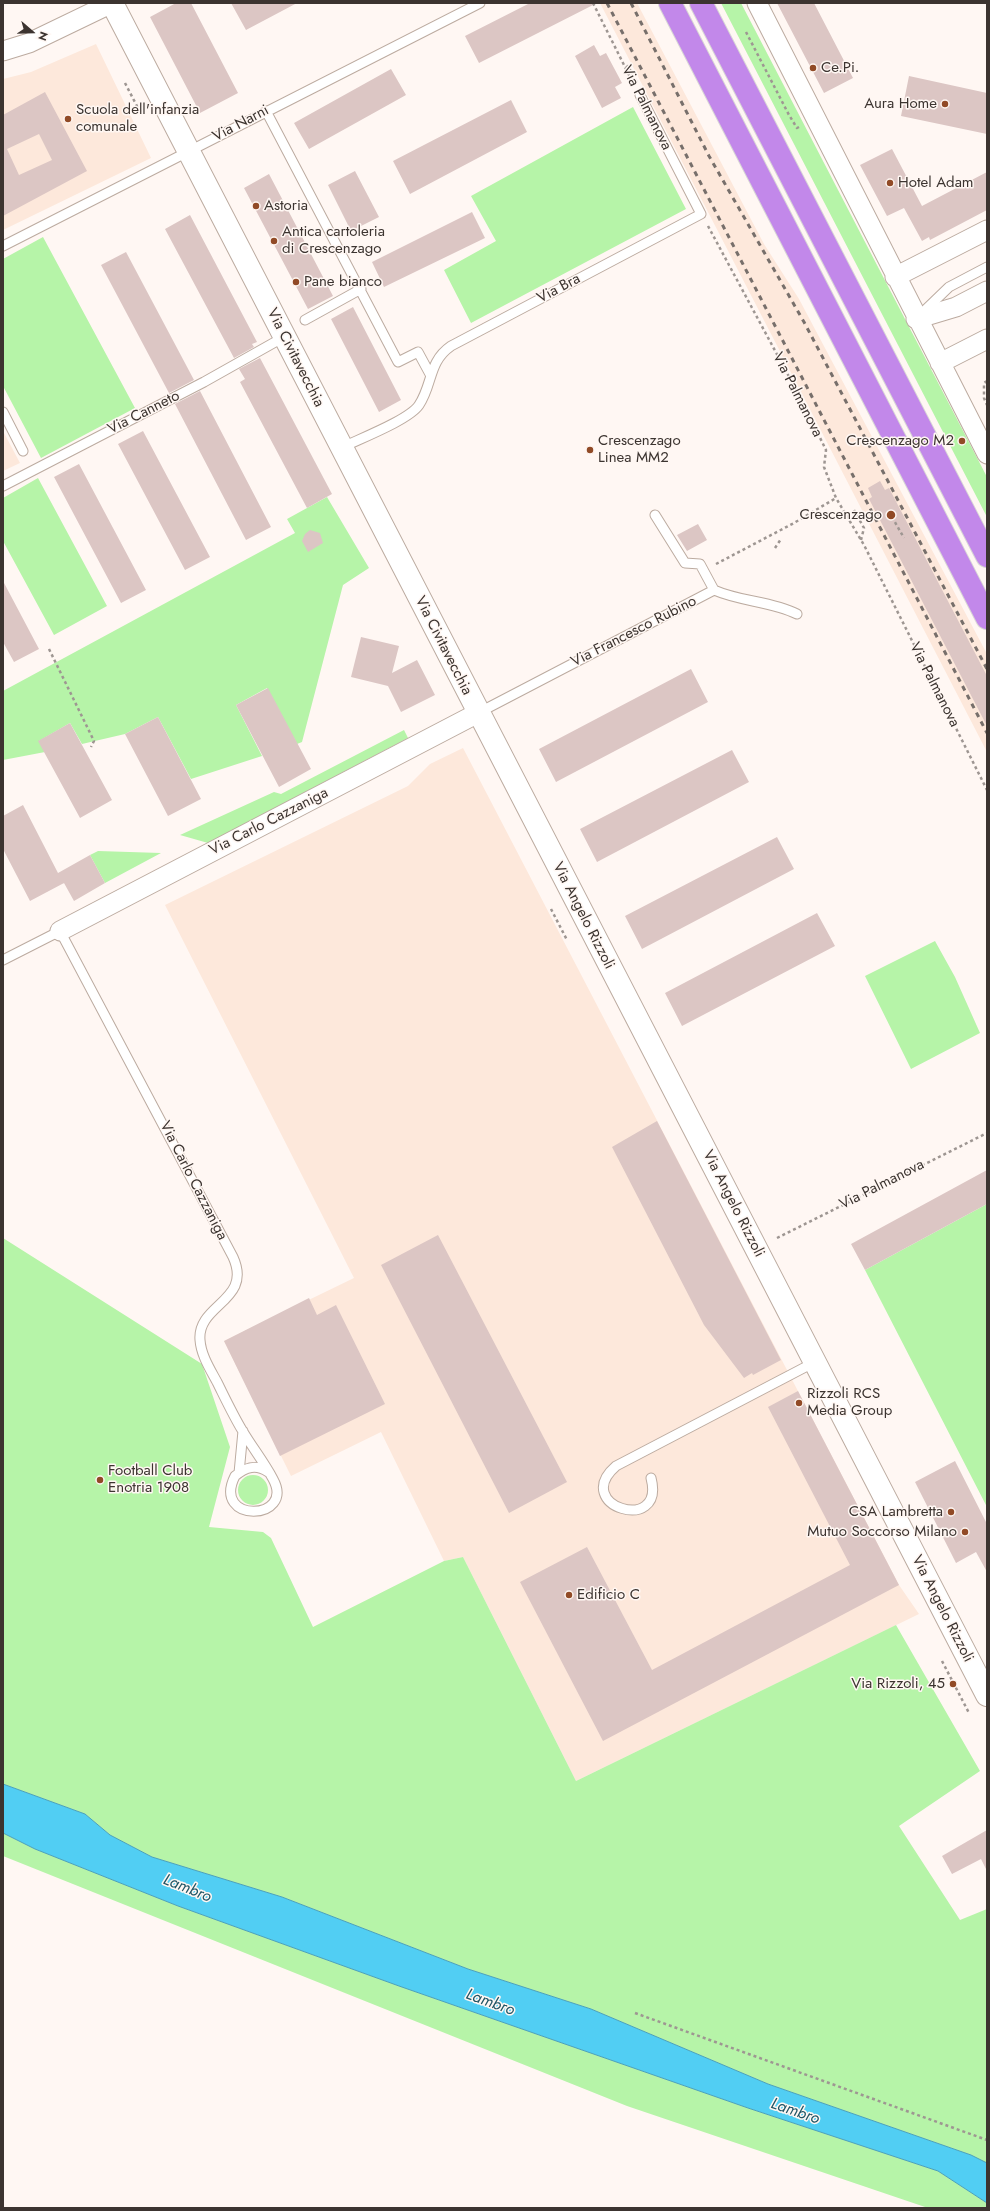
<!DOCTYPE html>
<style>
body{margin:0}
#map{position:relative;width:990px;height:2211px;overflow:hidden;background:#fff7f3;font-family:Jost,sans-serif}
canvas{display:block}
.frame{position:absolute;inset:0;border:4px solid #3c3430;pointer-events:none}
.north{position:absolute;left:12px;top:12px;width:40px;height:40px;-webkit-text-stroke:3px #fff7f3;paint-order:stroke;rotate:110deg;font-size:11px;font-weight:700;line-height:16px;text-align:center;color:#3c3430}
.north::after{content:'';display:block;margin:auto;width:14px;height:18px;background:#3c3430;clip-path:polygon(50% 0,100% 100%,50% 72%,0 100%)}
</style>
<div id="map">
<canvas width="990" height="2211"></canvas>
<div class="frame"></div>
<div class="north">N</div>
</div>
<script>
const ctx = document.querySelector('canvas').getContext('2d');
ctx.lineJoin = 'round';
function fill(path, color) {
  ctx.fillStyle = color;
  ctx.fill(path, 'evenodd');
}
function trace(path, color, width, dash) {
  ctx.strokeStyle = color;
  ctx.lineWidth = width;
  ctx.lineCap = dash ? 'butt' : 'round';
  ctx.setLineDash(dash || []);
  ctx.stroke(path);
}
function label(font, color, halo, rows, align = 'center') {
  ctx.font = font + ' Jost,sans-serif';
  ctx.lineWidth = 3;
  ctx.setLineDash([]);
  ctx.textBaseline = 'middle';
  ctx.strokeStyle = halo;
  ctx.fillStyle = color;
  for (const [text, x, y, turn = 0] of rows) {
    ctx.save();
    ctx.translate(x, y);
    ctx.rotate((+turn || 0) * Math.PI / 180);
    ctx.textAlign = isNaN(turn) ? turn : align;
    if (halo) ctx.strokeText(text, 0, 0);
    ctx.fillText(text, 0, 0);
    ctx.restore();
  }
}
const built = new Path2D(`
 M600,3H637L764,244L799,299L987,654V752Z
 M96,44L151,158L3,230V79L31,72Z
 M3,431L20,463L3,471Z
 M463,748L899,1585L919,1614L576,1781L463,1557L444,1561L381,1432L291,1476L224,1341L354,1278L165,905L408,786L430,764Z`);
const green = new Path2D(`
 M721,3H741L987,477V517Z
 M633,107L686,209L471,323L444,270L496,241L471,196Z
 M43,237L135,408L41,458L3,386V259Z
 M38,478L107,606L54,635L3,541V498Z
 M327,497L369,568L343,585L302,742L297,744L267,688L236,705L262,756L191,779L158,717L125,734L82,744L70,723L39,741L45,752L3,760V691L295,533L287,519Z
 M404,730L408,738L208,843L180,835L274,792L281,794Z
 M98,851L161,853L105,883L90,855Z
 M935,941L955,977L980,1033L911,1069L865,976Z
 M987,1204V1507L865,1270Z
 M3,1238L202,1364L230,1447L209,1527L263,1532L271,1538L313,1627L444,1561L463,1557L576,1781L896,1625L980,1771L899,1826L960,1920L987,1909V2163L971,2155L768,2084L591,2009L468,1969L282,1897L152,1857L110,1835L85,1814L3,1784Z
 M238 1490a15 15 0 1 1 30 0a15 15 0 1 1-30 0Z
 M3,1833L35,1849L178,1906L399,1986L748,2108L938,2171L987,2203V2208H928L627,2106L3,1856Z`);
const water = new Path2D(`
 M3,1784L85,1814L110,1835L152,1857L282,1897L468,1969L591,2009L768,2084L971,2155L987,2163V2203L938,2171L748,2108L399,1986L178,1906L35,1849L3,1833Z`);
const building = new Path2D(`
 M176,3H191L238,93L200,113L150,17Z
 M231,3H297L246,30Z
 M530,3H597L479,63L465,36Z
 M777,3H814L853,78L824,93Z
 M594,45L600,56L606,53L622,83L615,87L621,98L602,108L575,56Z
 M391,69L406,95L309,149L294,123Z
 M909,76L987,93V134L901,116Z
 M45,92L87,171L3,216V115ZM39,134L52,160L19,175L7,149Z
 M511,100L527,132L410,194L393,161Z
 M892,149L922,206L987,172V210L930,240L929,237L922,241L904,208L887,216L860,165Z
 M355,171L379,217L351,231L328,185Z
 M269,174L333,296L308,309L244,188Z
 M472,212L485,238L384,287L372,262Z
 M190,215L257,342L252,344L254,347L234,358L165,229Z
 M126,252L194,380L169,393L101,265Z
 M353,307L401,400L379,412L331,319Z
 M260,358L332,494L307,508L240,382L245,379L239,369Z
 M200,391L271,527L246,540L175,404Z
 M143,431L210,557L185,570L118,444Z
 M79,464L146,590L121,603L54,477Z
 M880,481L885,490L889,488L987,676V726L869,499L872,497L868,488Z
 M698,524L707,540L687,551L677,535Z
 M310,530L320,533L323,543L308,552L302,541L305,534Z
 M3,581L39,649L14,662L3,642Z
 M361,637L399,646L392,673L417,660L435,695L401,712L388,686L351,677Z
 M691,669L708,702L556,782L539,749Z
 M268,688L311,769L279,787L236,705Z
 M158,717L201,799L168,816L125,734Z
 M70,723L112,800L80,818L38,741Z
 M732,750L749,782L597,862L580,829Z
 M23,805L58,873L90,855L105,883L74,901L59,874L64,883L30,901L3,849V816Z
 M777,837L794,869L642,949L625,916Z
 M817,913L835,946L682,1026L665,993Z
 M657,1121L781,1360L753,1375L752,1373L744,1378L704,1325L612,1147Z
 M987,1170V1204L865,1270L851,1244Z
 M438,1235L567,1482L509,1513L381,1265Z
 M309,1298L317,1315L336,1305L385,1404L280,1456L224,1341Z
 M798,1391L899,1585L603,1741L520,1582L587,1547L652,1670L850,1565L768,1407Z
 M955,1461L987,1524V1572L976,1552L956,1563L915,1482Z
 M987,1830V1871L981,1859L952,1874L942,1856Z`);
const path = new Path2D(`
 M593,3L633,83
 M746,32L789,115L797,128L799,127
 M626,68L628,66L637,83
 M125,83L139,110
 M708,226L801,399L826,450L824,467L836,498L864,545L987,790
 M987,381L984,383V398L987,405
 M854,510L864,528L861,540
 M892,517L904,538
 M775,548L781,539
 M716,564L794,523L836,498
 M49,649L94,741L91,747
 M551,909L567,940
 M777,1238L987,1133
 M942,1661L969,1713
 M635,2013L987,2140`);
const lane = new Path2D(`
 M266,111L398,362L418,352L431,376
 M3,246L480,3
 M920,315L949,287L987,267
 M305,320L361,289
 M3,412L23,451
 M341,448C359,439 409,420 419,405C433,384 428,362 451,346L701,214L640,95
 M3,486L204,382L284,337
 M655,515L685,563L700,564L714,590
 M478,713L714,590C741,602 771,601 797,614
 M3,960L60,931L233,1257C253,1301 197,1304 200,1340C201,1355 210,1369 217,1382C225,1398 233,1415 242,1430C252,1447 264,1462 273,1479C296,1521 211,1524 235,1476C246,1467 256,1464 268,1472
 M239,1473L243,1431
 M651,1478C666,1535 570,1506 616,1466L815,1362`);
const street = new Path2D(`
 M757,3L987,454
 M3,51L29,43L112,3
 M895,277L987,230
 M916,319L956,307L987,291
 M940,363L987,339
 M60,931L478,713`);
const secondary = new Path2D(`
 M112,3L987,1695`);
const highway = new Path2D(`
 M670,3L987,618
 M701,3L987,556`);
const rail = new Path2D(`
 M607,3L987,733
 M631,3L709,156L804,322L987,669`);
const markers = [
 [813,68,4,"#914a26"],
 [945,104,4,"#914a26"],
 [68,119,4,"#914a26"],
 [890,183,4,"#914a26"],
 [256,206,4,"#914a26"],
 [274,241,4,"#914a26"],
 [296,282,4,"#914a26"],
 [962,441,4,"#914a26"],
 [590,450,4,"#914a26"],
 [891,515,5,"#914a26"],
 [799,1403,4,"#914a26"],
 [100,1480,4,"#914a26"],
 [951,1512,4,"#914a26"],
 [965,1532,4,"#914a26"],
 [569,1595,4,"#914a26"],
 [953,1684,4,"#914a26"]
];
const poiNames = [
 ["Ce.Pi.",821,68],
 ["Aura Home",937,104,"right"],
 ["Scuola dell'infanzia",76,110],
 ["comunale",76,127],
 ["Hotel Adam",898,183],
 ["Astoria",264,206],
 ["Antica cartoleria",282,232],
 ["di Crescenzago",282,249],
 ["Pane bianco",304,282],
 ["Crescenzago",598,441],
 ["Linea MM2",598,458],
 ["Crescenzago M2",954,441,"right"],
 ["Crescenzago",882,515,"right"],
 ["Rizzoli RCS",807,1394],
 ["Media Group",807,1411],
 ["Football Club",108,1471],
 ["Enotria 1908",108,1488],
 ["CSA Lambretta",943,1512,"right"],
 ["Mutuo Soccorso Milano",957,1532,"right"],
 ["Edificio C",577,1595],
 ["Via Rizzoli, 45",945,1684,"right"]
];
const streetNames = [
 ["Via Palmanova",646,108,63],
 ["Via Narni",241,124,-28],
 ["Via Bra",559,289,-28],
 ["Via Civitavecchia",295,358,63],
 ["Via Palmanova",797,395,63],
 ["Via Canneto",144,413,-27],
 ["Via Francesco Rubino",634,632,-27],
 ["Via Civitavecchia",443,646,63],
 ["Via Palmanova",934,685,63],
 ["Via Carlo Cazzaniga",269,822,-27],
 ["Via Angelo Rizzoli",583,916,63],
 ["Via Carlo Cazzaniga",193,1181,63],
 ["Via Palmanova",882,1185,-27],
 ["Via Angelo Rizzoli",733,1204,63],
 ["Via Angelo Rizzoli",942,1609,63]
];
const waterNames = [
 ["Lambro",187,1889,22],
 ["Lambro",490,2003,20],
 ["Lambro",795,2112,19]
];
fill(built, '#fde8db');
fill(green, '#b6f4a8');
fill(water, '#51cef3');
trace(water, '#4ba0b8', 1);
fill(building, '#dcc6c4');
trace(lane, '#bcaba0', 11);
trace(street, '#bcaba0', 21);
trace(secondary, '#bcaba0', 24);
trace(highway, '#d8d6d6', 24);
trace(path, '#9e9692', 2.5, [3, 3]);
trace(lane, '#fff', 9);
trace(street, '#fff', 19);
trace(secondary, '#fff', 22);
trace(highway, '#c288ea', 22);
trace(rail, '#776f6b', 3, [5, 5]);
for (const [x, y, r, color] of markers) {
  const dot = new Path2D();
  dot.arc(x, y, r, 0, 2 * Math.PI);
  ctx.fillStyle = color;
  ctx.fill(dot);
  trace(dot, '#fff7f3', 1.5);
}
label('15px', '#3c3430', '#fff7f3', poiNames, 'left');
label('15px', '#3c3430', '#fff7f3', streetNames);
label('italic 16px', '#215565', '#fff7f3', waterNames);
</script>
